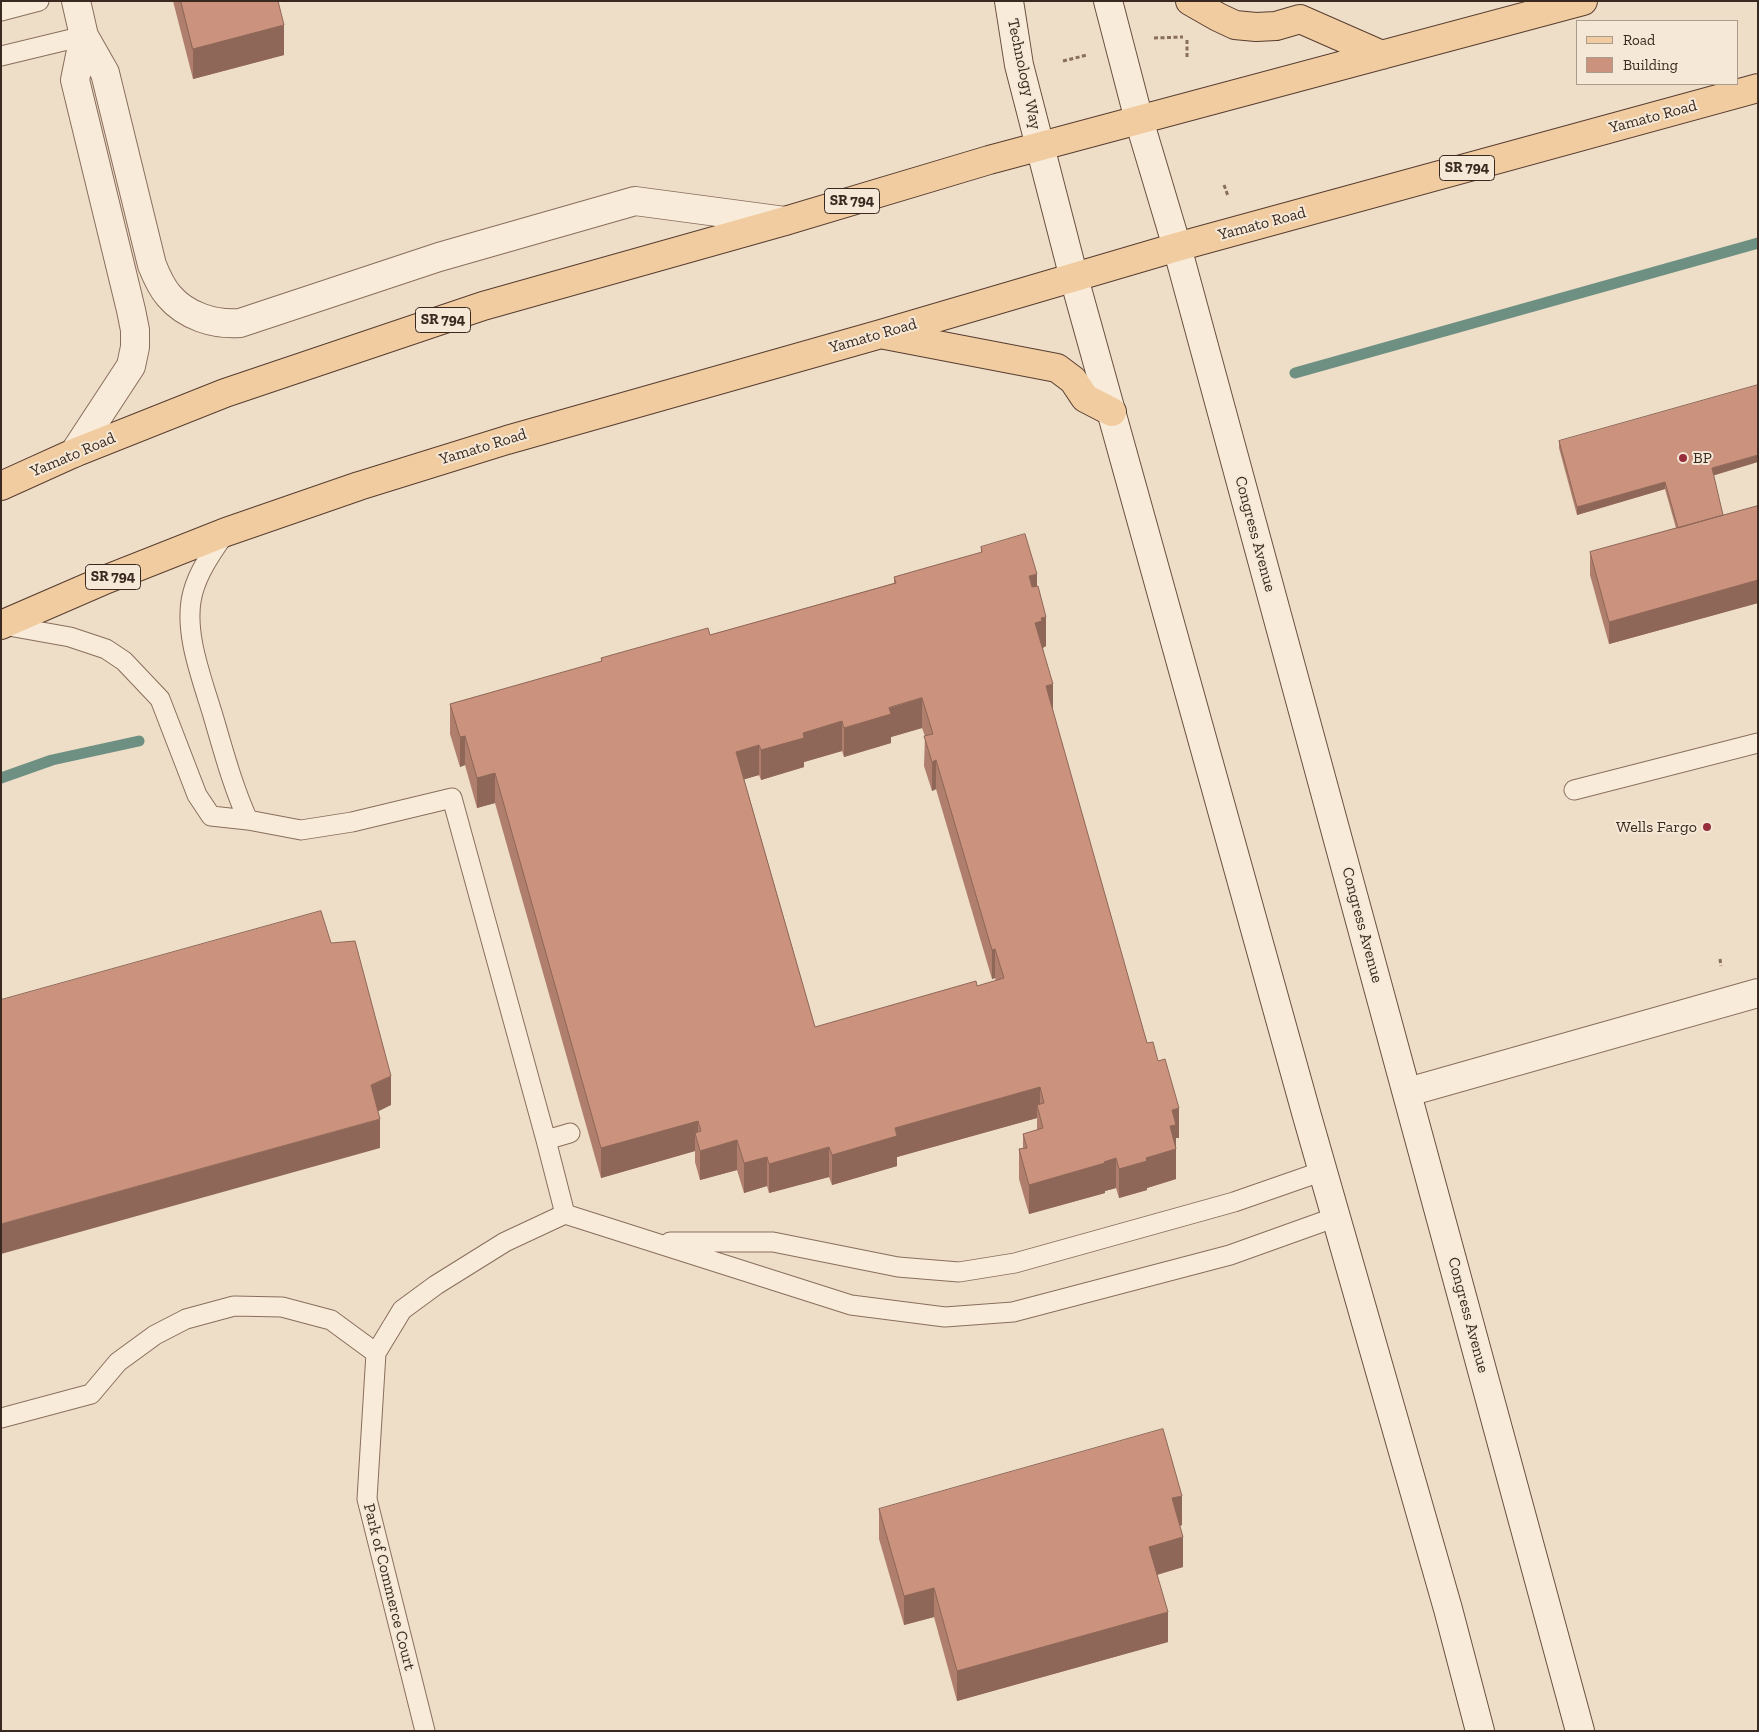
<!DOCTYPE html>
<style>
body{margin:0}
#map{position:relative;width:1759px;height:1732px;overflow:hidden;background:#eeddc7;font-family:"Zilla Slab",serif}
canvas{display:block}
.frame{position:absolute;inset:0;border:2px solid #3a2920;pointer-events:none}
.legend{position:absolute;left:1576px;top:20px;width:162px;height:65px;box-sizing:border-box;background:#f5e8d6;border:1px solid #aa9c8d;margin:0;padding:6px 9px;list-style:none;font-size:15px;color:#3a2920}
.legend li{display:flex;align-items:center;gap:10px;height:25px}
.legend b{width:25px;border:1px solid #aa9c8d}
</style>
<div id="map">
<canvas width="1759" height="1732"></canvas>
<div class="frame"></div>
<ul class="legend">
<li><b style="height:6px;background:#f0cca0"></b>Road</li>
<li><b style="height:14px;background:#cb937d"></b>Building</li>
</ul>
</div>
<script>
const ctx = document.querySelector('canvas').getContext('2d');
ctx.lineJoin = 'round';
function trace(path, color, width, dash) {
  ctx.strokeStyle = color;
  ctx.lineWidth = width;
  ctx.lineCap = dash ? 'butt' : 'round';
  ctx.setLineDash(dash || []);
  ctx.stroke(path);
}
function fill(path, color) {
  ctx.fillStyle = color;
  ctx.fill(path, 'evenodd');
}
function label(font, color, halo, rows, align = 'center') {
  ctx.font = font + ' "Zilla Slab",serif';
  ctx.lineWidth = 4;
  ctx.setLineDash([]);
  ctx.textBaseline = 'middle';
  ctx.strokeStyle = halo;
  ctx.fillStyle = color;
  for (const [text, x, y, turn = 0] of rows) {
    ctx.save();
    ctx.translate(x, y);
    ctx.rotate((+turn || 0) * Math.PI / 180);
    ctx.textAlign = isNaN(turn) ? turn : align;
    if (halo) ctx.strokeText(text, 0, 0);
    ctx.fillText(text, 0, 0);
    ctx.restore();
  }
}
const stream = new Path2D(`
 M1295,373L1758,243
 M1,778L52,760L139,741`);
const path = new Path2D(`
 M1154,38L1183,37
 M1187,40V57
 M1063,61L1087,55
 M1224,185L1228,196
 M1720,959L1721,966`);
const lane = new Path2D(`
 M1,11L39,1
 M1,56L84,36
 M226,532C213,551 199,570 193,592C182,631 203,681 214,719C224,753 233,787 248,820
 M3,625L70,637L106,649L124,661L160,699L197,795L211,816L248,820L301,830L352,822L452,798L546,1140L565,1214
 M1574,790L1758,743
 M546,1140L570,1133
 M670,1242H773L898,1267L959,1272L1015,1263L1234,1202L1323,1171
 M1,1418L91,1394L118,1362L155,1335L186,1319L234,1306L282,1307L331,1320L376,1353
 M425,1731L367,1499L376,1353L402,1310L436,1285L505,1242L565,1214L851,1305L945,1317L1013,1312L1230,1255L1336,1217`);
const street = new Path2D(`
 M76,1L84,36L105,73L152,265C156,275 161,287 169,296C186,316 214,325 240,323L439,257L635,201L785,221
 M74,453L131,366L135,347V330L131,310L75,80L84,36
 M1408,1092L1758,993`);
const secondary = new Path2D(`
 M1009,1L1019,65L1074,278L1307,1116L1448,1609L1480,1731
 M1108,1L1139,120L1177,247L1580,1731`);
const primary = new Path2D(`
 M1190,1L1218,17L1235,25L1256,27L1276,26L1300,19L1382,55
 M885,335L1057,368L1073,380L1085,398L1112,412
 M1,486L74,453L225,393L483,306L785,221L989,160L1583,1
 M1,625L107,579L226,532L359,486L507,440L881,334L1177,247L1758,88`);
const wall = new Path2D(`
 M173,1H278L284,55L193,79Z
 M1559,441L1713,476L1723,515L1758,506V603L1609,644L1590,575V552L1676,528L1665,489L1577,515L1559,448Z
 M981,547L1037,586L1046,646L1043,648L1053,712L1147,1043L1179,1138H1176V1179L1147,1188V1190L1119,1198L1116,1188L1105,1191V1193L1029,1214L1019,1179V1149L1023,1148V1134L1037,1130V1118L897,1157V1166L832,1185L829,1177L769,1193L767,1186L744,1193L737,1170L700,1180L695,1162V1151L601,1178L495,803L477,808L465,765L460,767L450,734V704L601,662V658L710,635L894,583V577L981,553ZM922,728L925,736L924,766L932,791L936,789L992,979L995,978L996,981L815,1027L744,779L759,775L761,780L804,767V762L842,751L844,757L891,743V737Z
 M879,1509L1182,1525L1180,1526L1183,1567L1157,1575L1168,1642L957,1701L934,1617L904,1625L879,1539Z`);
const shadedWall = new Path2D(`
 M284,25V55L193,79V49Z
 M1758,455V462L1712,476V468Z
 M1665,482V489L1577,515V507Z
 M1037,574V603L1029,576Z
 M1758,580V603L1609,644V622Z
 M1046,617V646L1042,648L1035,623L1041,618Z
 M1053,684V713L1046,686Z
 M922,698V728L891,737V743L844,757V728L889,708Z
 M842,721V751L804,762V767L761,780V750L803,733Z
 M465,736V765L460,767V737Z
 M759,745V775L736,782V752Z
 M936,760V789L932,791V762Z
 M495,773V803L477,808V778Z
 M995,949V978L992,979V950Z
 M391,1076V1105L371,1115V1085Z
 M1040,1087V1115L1037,1105V1118L897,1157V1166L832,1185V1155L895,1128Z
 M1179,1108V1138H1176V1179L1147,1188V1190L1119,1198V1169L1170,1126L1172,1110Z
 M380,1119V1148L1,1254V1224Z
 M698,1121V1143L695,1133V1151L601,1178V1148Z
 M737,1140V1170L700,1180V1151Z
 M829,1147V1177L769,1193V1164Z
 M767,1157V1186L744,1193V1163Z
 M1116,1158V1188L1105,1191V1193L1029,1214V1185Z
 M1182,1496V1525L1172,1528V1498Z
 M1183,1537V1567L1149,1577V1547Z
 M934,1588V1617L904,1625V1596Z
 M1168,1612V1642L957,1701V1671Z`);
const building = new Path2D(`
 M181,1H278L284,25L193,49Z
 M1758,385V455L1712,468L1723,515L1678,528L1665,482L1577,507L1559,441Z
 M1758,506V580L1609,622L1590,552Z
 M1025,534L1037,574L1029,576L1032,587L1038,586L1046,617L1041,618L1042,621L1035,623L1053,684L1046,686L1147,1043L1153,1042L1158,1061L1165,1059L1179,1108L1172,1110L1176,1125L1170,1126L1176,1149L1146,1158L1147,1161L1119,1169L1116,1158L1104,1162L1105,1163L1029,1185L1019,1149L1027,1148L1023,1134L1043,1128L1037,1105L1044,1103L1040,1087L895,1128L897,1136L832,1155L829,1147L769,1164L767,1157L744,1163L737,1140L700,1151L695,1133L701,1131L698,1121L601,1148L495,773L477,778L465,736L460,737L450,704L602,661L601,658L708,628L710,635L896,583L894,577L982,552L981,547ZM922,698L933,734L924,736L932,762L936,760L992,950L995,949L1004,978L977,986L976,981L815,1027L736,752L759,745L761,750L804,738L803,733L842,721L844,728L891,714L889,708Z
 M321,911L331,943L355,941L391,1076L371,1085L380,1119L1,1224V1000Z
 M1163,1429L1182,1496L1172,1498L1183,1537L1149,1547L1168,1612L957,1671L934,1588L904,1596L879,1509Z`);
const markers = [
 [1683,458,5,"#982d3c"],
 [1707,827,5,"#982d3c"]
];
const shields = [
 [1467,168,55],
 [852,201,55],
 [443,320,55],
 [113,577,55]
];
const shieldNames = [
 ["SR 794",1467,168],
 ["SR 794",852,201],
 ["SR 794",443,320],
 ["SR 794",113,577]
];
const streetNames = [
 ["Technology Way",1024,74,78],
 ["Yamato Road",1653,117,-15],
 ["Yamato Road",1262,224,-15],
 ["Yamato Road",873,336,-16],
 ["Yamato Road",483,447,-17],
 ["Yamato Road",73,455,-23],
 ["Congress Avenue",1255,534,75],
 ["Congress Avenue",1362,925,75],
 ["Congress Avenue",1468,1315,75],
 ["Park of Commerce Court",389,1587,76]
];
const poiNames = [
 ["BP",1693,458],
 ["Wells Fargo",1697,827,"right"]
];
trace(stream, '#6e9083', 11);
trace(lane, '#896e5c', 21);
trace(street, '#896e5c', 30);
trace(secondary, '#6b503f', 30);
trace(primary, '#573d30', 30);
trace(path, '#896e5c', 3, [4, 2.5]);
trace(lane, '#f9ebda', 19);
trace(street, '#f9ebda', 28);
trace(secondary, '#f9ebda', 28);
trace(primary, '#f0cca0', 28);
fill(wall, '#af7e6c');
fill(shadedWall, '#8e6758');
fill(building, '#cb937d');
trace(building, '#8e6758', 1);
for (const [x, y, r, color] of markers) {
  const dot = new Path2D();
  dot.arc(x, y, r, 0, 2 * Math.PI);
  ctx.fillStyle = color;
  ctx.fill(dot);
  trace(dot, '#f5e8d6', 2);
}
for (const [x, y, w] of shields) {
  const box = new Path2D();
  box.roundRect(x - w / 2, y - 12.5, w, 25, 4);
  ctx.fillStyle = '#f5e8d6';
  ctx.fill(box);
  trace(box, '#3a2920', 1);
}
label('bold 15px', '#3a2920', null, shieldNames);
label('16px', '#3a2920', '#f5e8d6', streetNames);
label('16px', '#3a2920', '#f5e8d6', poiNames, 'left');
</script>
